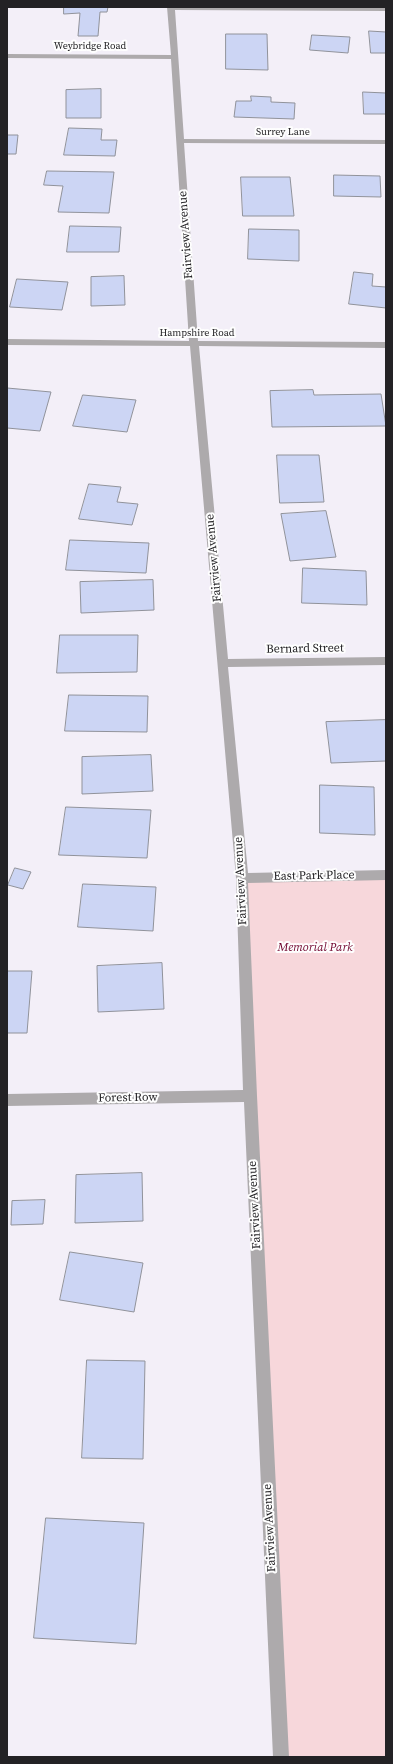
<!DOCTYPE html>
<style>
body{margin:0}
#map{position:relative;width:393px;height:1764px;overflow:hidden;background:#f3eff8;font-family:"Source Serif 4",serif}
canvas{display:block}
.frame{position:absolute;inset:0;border:8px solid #232225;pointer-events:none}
</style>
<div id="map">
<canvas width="393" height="1764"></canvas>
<div class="frame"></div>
</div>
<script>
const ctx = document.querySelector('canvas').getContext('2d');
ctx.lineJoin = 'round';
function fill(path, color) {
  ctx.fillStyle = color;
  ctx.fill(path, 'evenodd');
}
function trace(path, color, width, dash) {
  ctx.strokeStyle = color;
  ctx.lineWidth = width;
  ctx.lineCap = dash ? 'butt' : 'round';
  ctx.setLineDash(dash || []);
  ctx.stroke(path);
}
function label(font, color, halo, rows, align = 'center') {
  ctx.font = font + ' "Source Serif 4",serif';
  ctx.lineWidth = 4;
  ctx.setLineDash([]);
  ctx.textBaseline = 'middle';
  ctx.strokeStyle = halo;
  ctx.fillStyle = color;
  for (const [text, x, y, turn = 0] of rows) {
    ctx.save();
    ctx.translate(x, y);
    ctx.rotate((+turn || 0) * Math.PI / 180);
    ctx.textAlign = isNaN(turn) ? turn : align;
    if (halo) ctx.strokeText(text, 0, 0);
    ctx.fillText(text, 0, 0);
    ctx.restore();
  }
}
const green = new Path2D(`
 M386,875V1757H281L242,878Z`);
const building = new Path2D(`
 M64,7H108L107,12H100L98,36H78L80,13L64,14Z
 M369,31L386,32V53H371Z
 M226,34H267L268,70L226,69Z
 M312,35L350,37L348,53L310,50Z
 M101,89V118H66V90Z
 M363,92L386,93V114H364Z
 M251,96L271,97V102L295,103L294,119L234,117L236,101H251Z
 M69,128L102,129L101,140H117L115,156L64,155Z
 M7,135H18L16,154H7Z
 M47,171L114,172L109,213L58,212L63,186L44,185Z
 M334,175L380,176L381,197L334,196Z
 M241,177H290L294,216H243Z
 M70,226L121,227L119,252H67Z
 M249,229L299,230V261L248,259Z
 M354,272L373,274L372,286L386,287V308L349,304Z
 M124,276L125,305L91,306V277Z
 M17,279L68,282L62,310L10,307Z
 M7,388L51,392L40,431L7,428Z
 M313,390L314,395L381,394L386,426L272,427L270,391Z
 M83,395L136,400L127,432L73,426Z
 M277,455H319L324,502L280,503Z
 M89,484L121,487L117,502L138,504L132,525L79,519Z
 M326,511L336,557L290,561L281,514Z
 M70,540L149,543L146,573L66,570Z
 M303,568L366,571L367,605L302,603Z
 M153,580L154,610L81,613L80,582Z
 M60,635H138L137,672L57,673Z
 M69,695L148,696L147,732L65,731Z
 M386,720V761L331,763L326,722Z
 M151,755L153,791L82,794V757Z
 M320,785L374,787L375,835L320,833Z
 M66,807L151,810L147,858L59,855Z
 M15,868L31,872L23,889L8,885Z
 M83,884L156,887L153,931L78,927Z
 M162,963L164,1009L98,1012L97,966Z
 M7,971H32L27,1033H7Z
 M142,1173L143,1221L75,1223L76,1175Z
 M45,1200L43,1224L11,1225L12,1201Z
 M70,1252L143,1263L134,1312L60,1300Z
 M87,1360L145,1361L143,1459L82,1458Z
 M46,1518L144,1523L136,1644L34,1638Z`);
const minor = new Path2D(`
 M167,7H386V11L175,10L184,139L386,140V144L184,143L198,341L386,342V348L199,346L228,659L386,657V665L228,667L248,873L386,870V880L248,883L257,1096L289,1757H273L244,1102L7,1106V1094L243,1090L236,878L190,346L7,345V339L189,341L171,59L7,58V54L171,55Z`);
const farStreetnames = [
 ["Weybridge Road",90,46],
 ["Surrey Lane",283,132],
 ["Hampshire Road",197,333]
];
const streetNames = [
 ["Fairview Avenue",186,235,-94],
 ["Fairview Avenue",214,558,-95],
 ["Bernard Street",305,649,-1],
 ["East Park Place",314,876,-1],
 ["Fairview Avenue",241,881,-93],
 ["Forest Row",128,1098,-1],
 ["Fairview Avenue",255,1205,-93],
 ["Fairview Avenue",270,1528,-93]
];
const parkNames = [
 ["Memorial Park",315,948]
];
fill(green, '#f7d7db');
fill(building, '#ccd5f4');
trace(building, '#90929a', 1);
fill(minor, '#adaaac');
label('10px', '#232225', '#fefefe', farStreetnames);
label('12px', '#232225', '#fefefe', streetNames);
label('italic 12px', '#6e002b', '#fefefe', parkNames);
</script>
